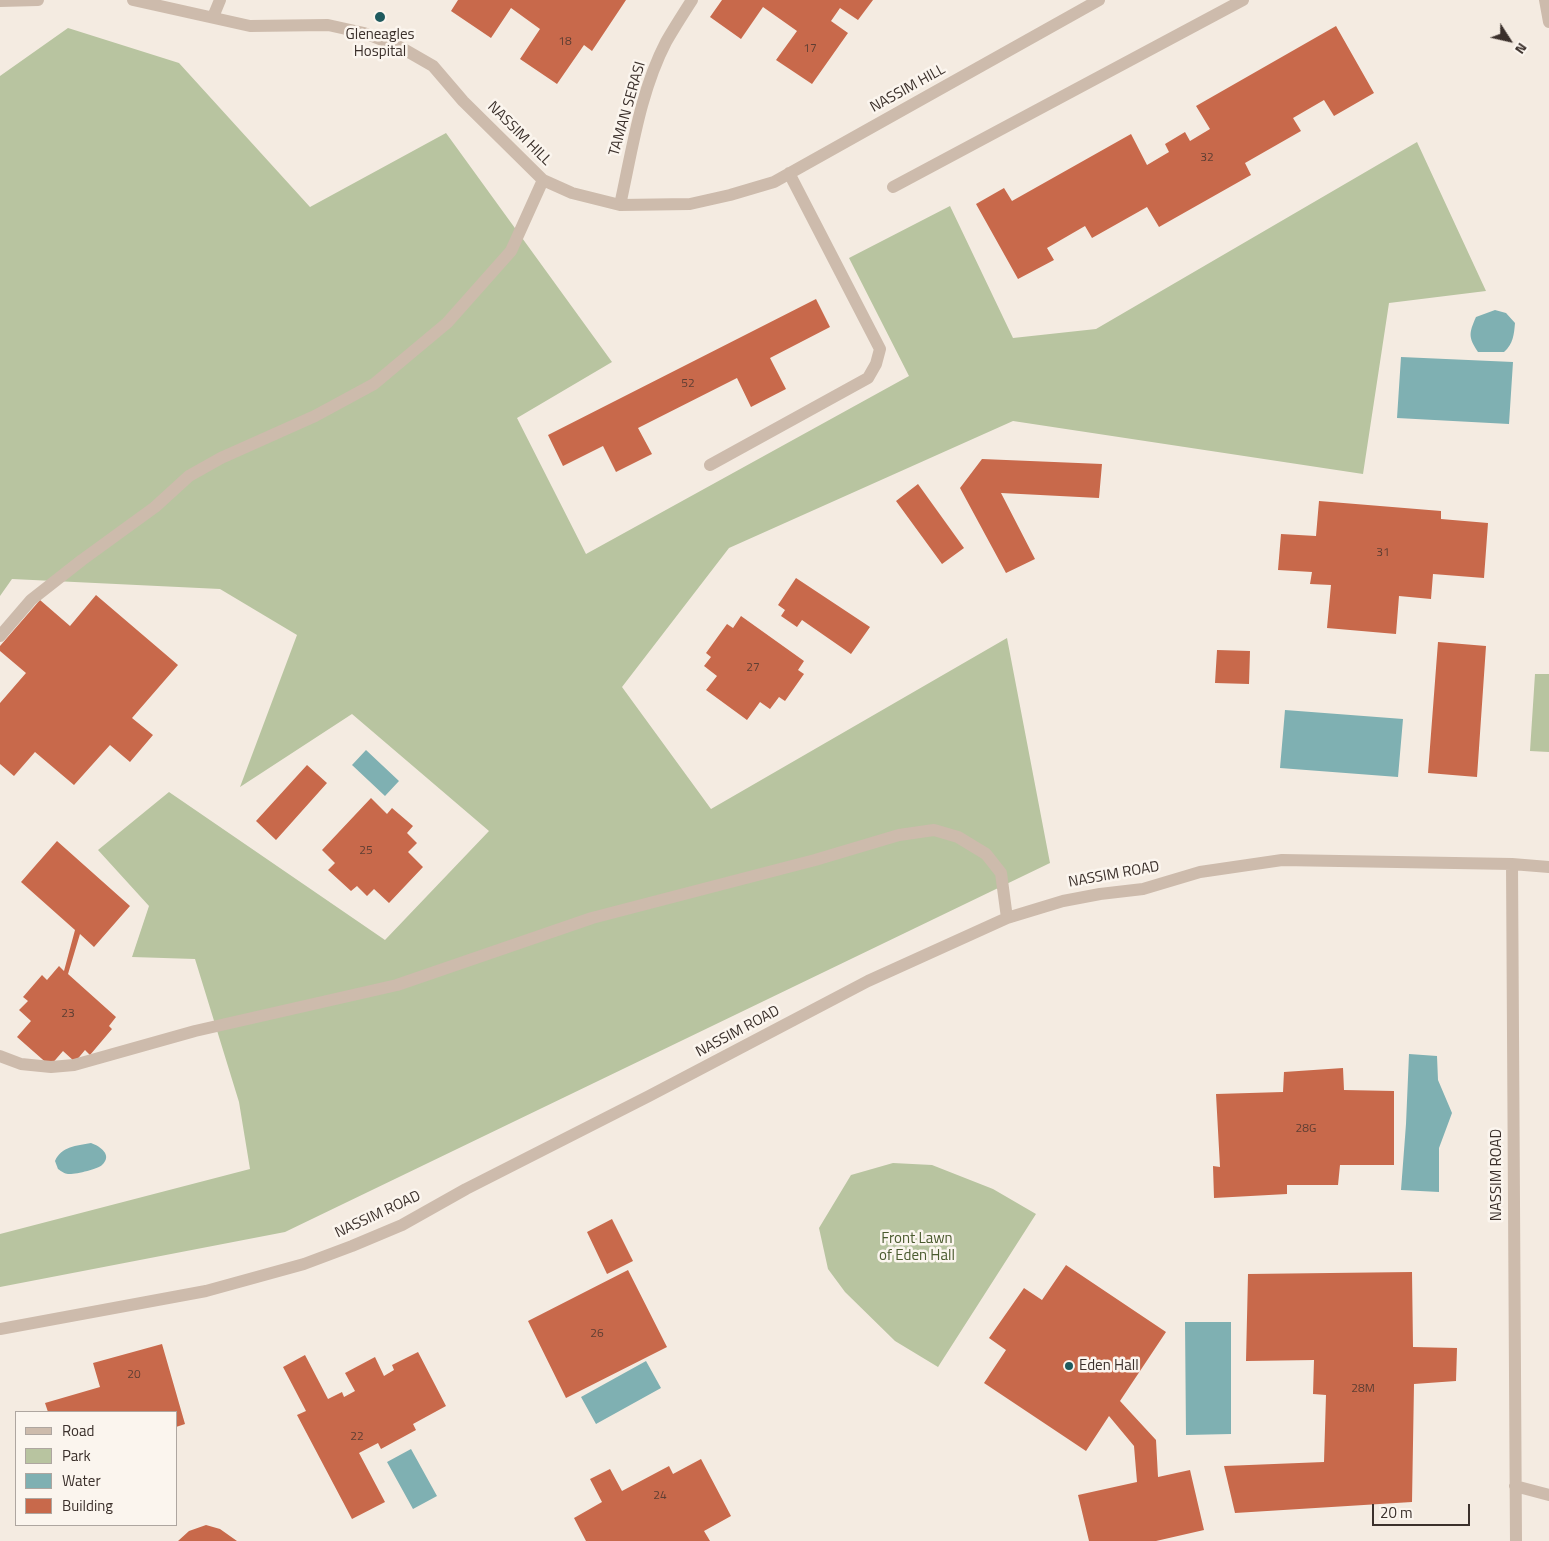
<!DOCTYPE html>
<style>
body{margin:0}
#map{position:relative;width:1549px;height:1541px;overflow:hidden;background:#f4ebe1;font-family:"Titillium Web",sans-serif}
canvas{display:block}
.legend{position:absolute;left:15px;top:1411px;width:162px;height:115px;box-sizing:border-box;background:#fbf5ee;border:1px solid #aea6a0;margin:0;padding:6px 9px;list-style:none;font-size:15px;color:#3b302b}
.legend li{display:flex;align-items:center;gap:10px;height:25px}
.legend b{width:25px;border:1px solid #aea6a0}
.north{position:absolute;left:1484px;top:15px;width:50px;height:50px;-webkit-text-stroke:4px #fbf5ee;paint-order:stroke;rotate:125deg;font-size:14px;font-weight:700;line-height:20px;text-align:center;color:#3b302b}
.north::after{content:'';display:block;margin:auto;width:18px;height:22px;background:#3b302b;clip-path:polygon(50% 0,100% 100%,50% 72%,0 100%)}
.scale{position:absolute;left:1372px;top:1504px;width:98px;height:22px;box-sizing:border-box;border:2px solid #3b302b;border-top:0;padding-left:6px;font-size:15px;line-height:18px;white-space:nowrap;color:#3b302b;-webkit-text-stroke:4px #fbf5ee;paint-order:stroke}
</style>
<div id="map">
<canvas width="1549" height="1541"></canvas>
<ul class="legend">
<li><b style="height:6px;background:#cdbbac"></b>Road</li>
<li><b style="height:14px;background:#b8c4a0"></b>Park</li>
<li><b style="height:14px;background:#7fb0b2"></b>Water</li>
<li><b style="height:14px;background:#c8694b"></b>Building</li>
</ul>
<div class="north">N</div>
<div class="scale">20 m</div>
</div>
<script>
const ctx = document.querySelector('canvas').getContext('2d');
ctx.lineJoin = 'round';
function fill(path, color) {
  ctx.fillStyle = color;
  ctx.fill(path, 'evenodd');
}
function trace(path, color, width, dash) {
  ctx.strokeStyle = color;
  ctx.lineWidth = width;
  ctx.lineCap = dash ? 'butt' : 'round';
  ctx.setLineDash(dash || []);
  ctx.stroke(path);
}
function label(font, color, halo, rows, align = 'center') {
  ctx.font = font + ' "Titillium Web",sans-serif';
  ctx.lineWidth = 5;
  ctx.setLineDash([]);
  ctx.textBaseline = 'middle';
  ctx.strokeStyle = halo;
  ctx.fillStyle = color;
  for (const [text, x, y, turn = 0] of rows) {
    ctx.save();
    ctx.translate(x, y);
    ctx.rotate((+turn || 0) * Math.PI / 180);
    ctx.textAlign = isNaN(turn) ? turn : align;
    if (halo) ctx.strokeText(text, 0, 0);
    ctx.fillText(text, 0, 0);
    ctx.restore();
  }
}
const green = new Path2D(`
 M68,28L179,63L310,207L446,133L612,362L517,418L586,554L909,376L849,258L950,206L1013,338L1096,329L1417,142L1486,291L1389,303L1363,474L1013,421L729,548L622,687L711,809L1007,638L1050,863L285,1232L0,1287V1234L250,1169L239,1102L195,959L132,957L149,906L98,850L169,792L385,940L489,831L352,714L240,787L297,635L220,589L12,579L0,596V76Z
 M1535,674H1549V752L1530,751Z
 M893,1163L932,1165L993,1189L1036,1214L938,1367L895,1341L845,1292L828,1269L819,1228L851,1175Z`);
const water = new Path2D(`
 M1495,310L1506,313L1515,323C1514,335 1513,344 1504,352H1478C1468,337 1469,333 1476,317Z
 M1401,357L1513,362L1509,424L1397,418Z
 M1285,710L1403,719L1398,777L1280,768Z
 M366,750L399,781L385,796L352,765Z
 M1409,1054L1437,1056L1438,1080L1452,1113L1439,1148V1192L1401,1190L1406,1124Z
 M91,1143C100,1146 113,1155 102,1165C98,1169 74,1175 68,1174C65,1174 61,1171 58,1169L55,1161C62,1146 76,1146 91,1143Z
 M1185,1322H1231V1434L1186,1435Z
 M646,1361L661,1388L596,1424L581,1397Z
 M411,1449L437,1496L413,1509L387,1462Z`);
const building = new Path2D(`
 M458,0H626L592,51L584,45L557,84L520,59L540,29L511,8L491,38L451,11Z
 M722,0H873L858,20L840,8L831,21L848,33L812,84L776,60L797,31L763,7L741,39L710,17Z
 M1336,26L1374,93L1334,116L1324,100L1293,118L1301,131L1245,163L1251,175L1159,227L1147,207L1092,238L1085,226L1047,248L1054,260L1018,279L976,204L1004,188L1012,201L1131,134L1147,165L1169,152L1165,144L1185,132L1190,141L1210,129L1196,106Z
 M816,299L830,327L770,358L786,389L751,407L737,378L638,428L652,454L616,472L603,446L563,466L548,435Z
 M982,459L1102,464L1099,498L1001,493L1035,559L1006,573L960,488Z
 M918,484L964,548L942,564L896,501Z
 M1319,501L1441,511V519L1488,523L1484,578L1433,574L1431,599L1399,596L1396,634L1327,628L1331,585L1310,584L1312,572L1278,570L1281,534L1316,536Z
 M796,578L870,627L851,654L802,620L797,627L781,616L785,610L778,605Z
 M96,595L178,665L132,718L153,735L130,762L110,745L74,785L35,752L14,776L0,764V703L26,673L0,651V646L40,600L70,626Z
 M741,616L804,661L798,670L804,674L785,701L779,697L770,709L760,702L747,720L706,690L717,676L704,666L711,657L706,653L727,624L733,628Z
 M1438,642L1486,646L1477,777L1428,773Z
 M1217,650L1250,651L1249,684L1215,683Z
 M307,765L327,783L276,840L256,821Z
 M371,798L387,814L392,808L413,826L407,833L417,843L408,852L423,867L389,903L374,889L367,896L357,886L351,891L328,870L335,863L322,850Z
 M57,841L130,906L94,947L80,934L68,974L116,1017L109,1026L112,1029L90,1055L85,1050L75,1062L63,1051L50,1066L17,1037L31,1021L19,1010L28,1001L23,997L42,975L47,980L59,966L64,971L75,930L21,882Z
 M1343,1068L1344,1090L1394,1091V1165H1340L1338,1185H1287V1194L1214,1198L1213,1166L1220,1167L1216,1094L1283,1092L1284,1072Z
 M612,1219L633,1261L607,1274L587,1232Z
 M1066,1265L1166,1332L1120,1401L1156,1440L1158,1477L1190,1470L1204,1530L1156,1541H1089L1078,1495L1137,1482L1134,1446L1109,1416L1086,1451L984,1383L1006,1350L989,1338L1024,1288L1042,1300Z
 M628,1270L667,1347L566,1398L528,1321Z
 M1412,1272L1413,1347L1457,1348L1456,1381L1414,1384L1412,1502L1235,1513L1224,1466L1324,1462L1326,1395L1313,1394L1314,1360L1246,1361L1248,1274Z
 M162,1344L185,1424L176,1427V1412H48L45,1403L100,1387L93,1363Z
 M418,1352L446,1406L413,1424L416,1430L381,1449L378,1443L359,1453L385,1502L352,1519L297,1415L306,1411L283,1367L305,1355L328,1399L342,1392L344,1397L355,1391L345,1373L375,1357L384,1376L394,1370L392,1365Z
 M701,1459L731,1516L704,1531L710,1541H586L574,1518L602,1502L590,1479L610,1469L622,1491L669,1466L673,1474Z
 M206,1525L220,1529L237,1541H178L189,1531Z`);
const minor = new Path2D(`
 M133,0L250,26L328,25L364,33L400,47L433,66L463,101L543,180L572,193L620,205L690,204L730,195L774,182L1099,0
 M1545,0L1549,22
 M0,1L38,0
 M213,17L220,0
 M893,187L1243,0
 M620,205C632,151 640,92 666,42C674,28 683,14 692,0
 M710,465L868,378L876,364L880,349L789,173
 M0,636L31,600L82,560L155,507L189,476L221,458L315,416L374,384L447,323L511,251L543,180
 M1512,864L1516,1541
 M0,1056L21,1064L51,1067L74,1065L195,1031L397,985L592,918L815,860L899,835L934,830L958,837L986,854L1001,873L1007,918
 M0,1329L206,1291L304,1264L352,1246L402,1225L466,1189L649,1096L868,981L1007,918L1063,901L1100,894L1143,889L1200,872L1282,860L1512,864L1549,867
 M1515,1486L1549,1495`);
const markers = [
 [380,17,6,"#1f5a5e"],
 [1069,1366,5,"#1f5a5e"]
];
const numberNames = [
 ["18",565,42],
 ["17",810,49],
 ["32",1207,158],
 ["52",688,384],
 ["31",1383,553],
 ["27",753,668],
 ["25",366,851],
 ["23",68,1014],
 ["28G",1306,1129],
 ["26",597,1334],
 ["20",134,1375],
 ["28M",1363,1389],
 ["22",357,1437],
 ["24",660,1496]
];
const poiNames = [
 ["Gleneagles",380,35],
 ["Hospital",380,52],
 ["Eden Hall",1079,1366,"left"]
];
const streetNames = [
 ["NASSIM HILL",908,89,-29],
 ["TAMAN SERASI",628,109,-74],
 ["NASSIM HILL",519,134,45],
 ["NASSIM ROAD",1114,875,-10],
 ["NASSIM ROAD",738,1032,-28],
 ["NASSIM ROAD",1497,1175,-90],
 ["NASSIM ROAD",378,1215,-25]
];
const parkNames = [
 ["Front Lawn",917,1239],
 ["of Eden Hall",917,1256]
];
fill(green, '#b8c4a0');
fill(water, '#7fb0b2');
fill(building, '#c8694b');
trace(minor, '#cdbbac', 12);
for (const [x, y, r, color] of markers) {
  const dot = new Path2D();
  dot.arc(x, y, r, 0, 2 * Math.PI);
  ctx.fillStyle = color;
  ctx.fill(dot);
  trace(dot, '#fbf5ee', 2);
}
label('12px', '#5e3e33', null, numberNames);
label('15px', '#3b302b', '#fbf5ee', poiNames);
label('15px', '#3b302b', '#fbf5ee', streetNames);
label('15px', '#4a5a2e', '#fbf5ee', parkNames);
</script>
